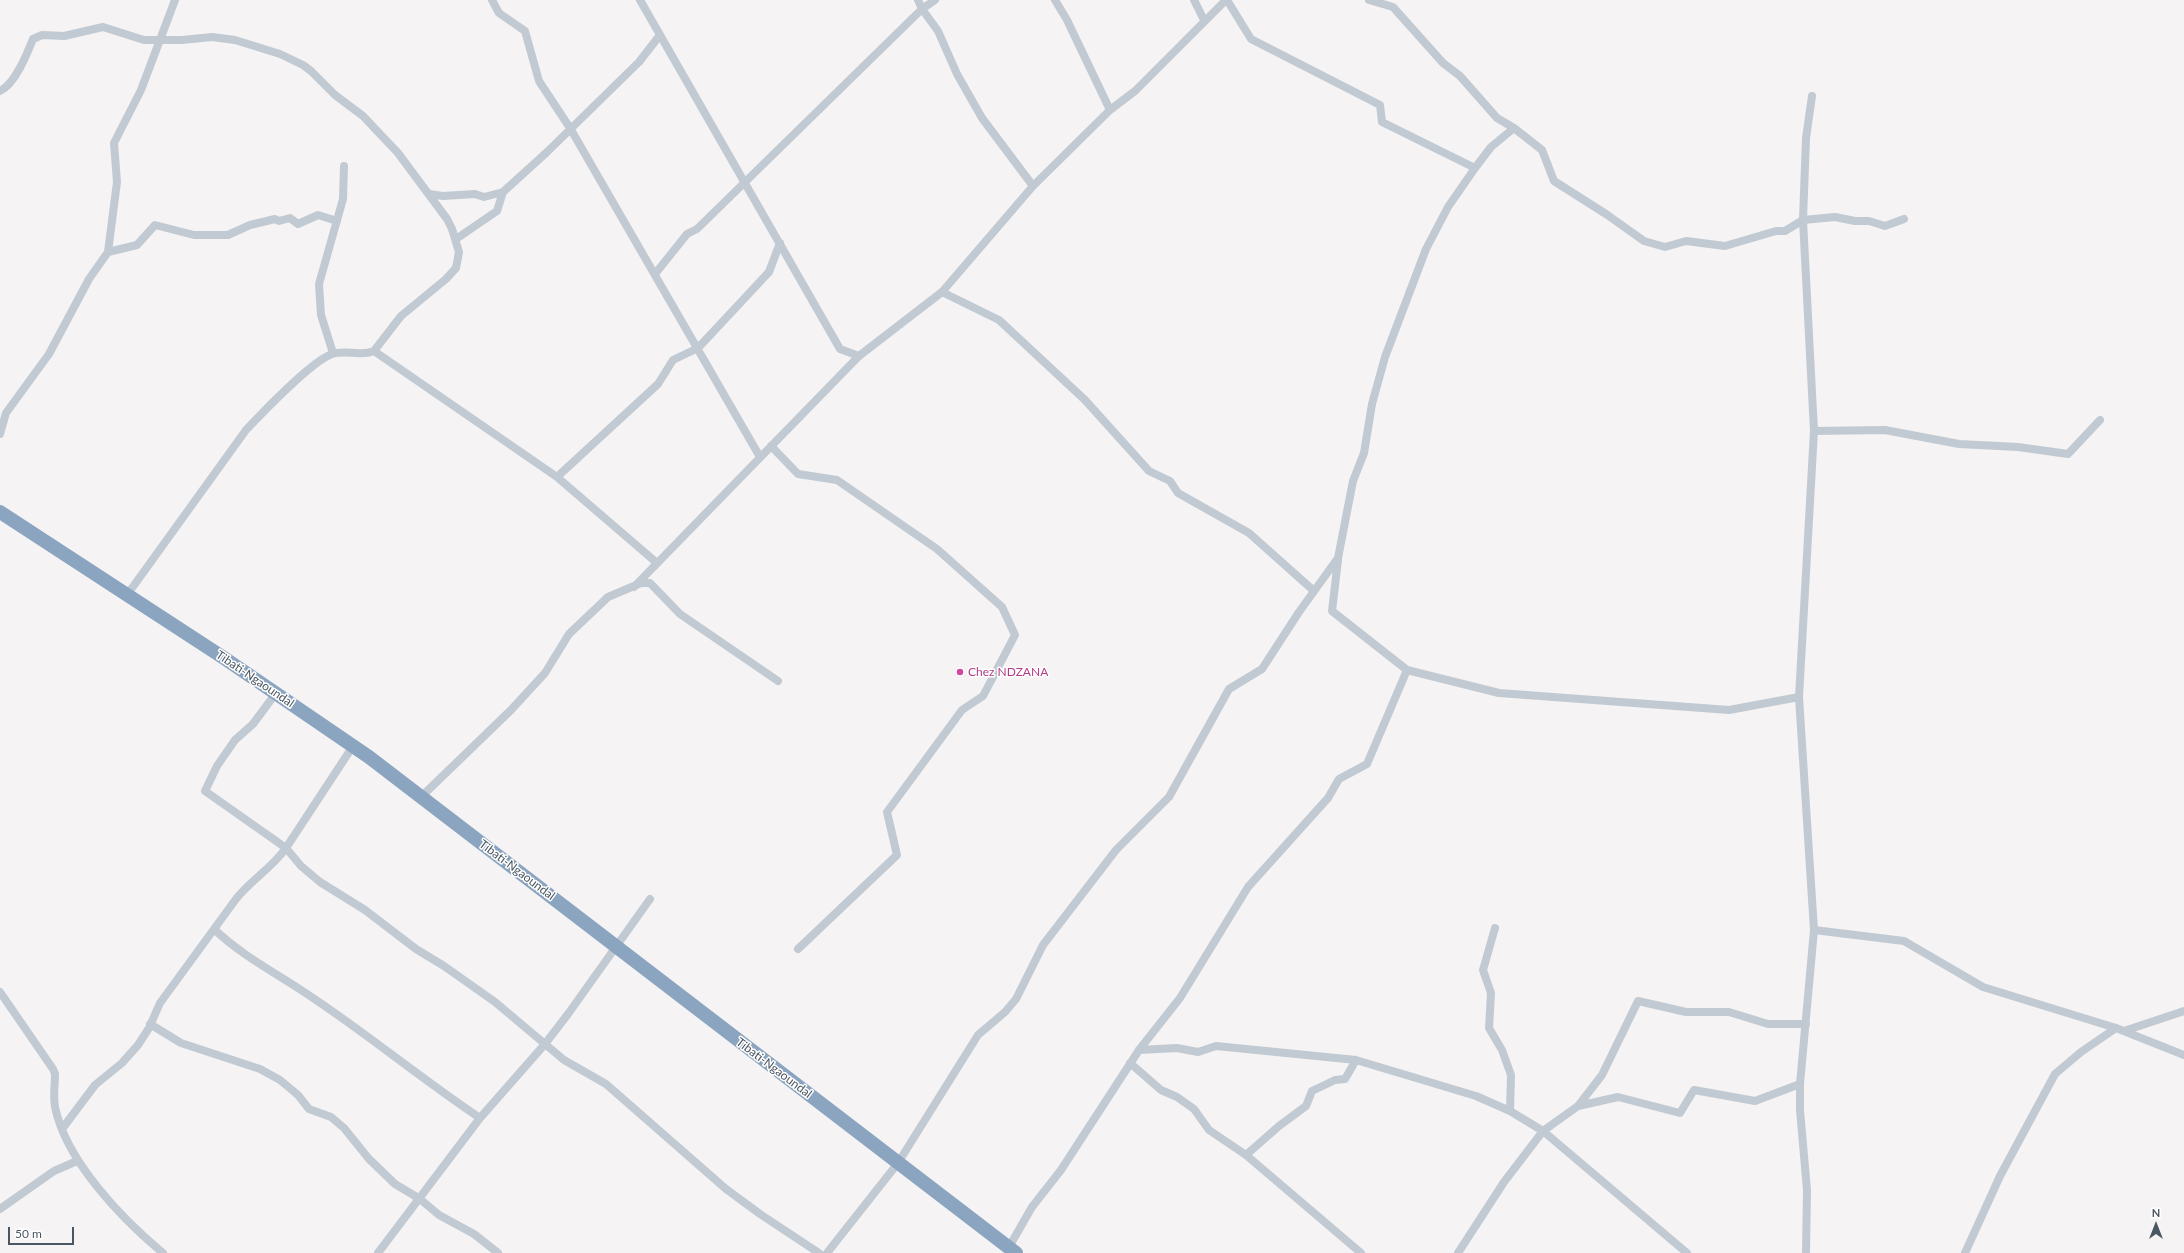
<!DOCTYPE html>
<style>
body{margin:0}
#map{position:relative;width:2184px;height:1253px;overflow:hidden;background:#f5f3f3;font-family:Lato,sans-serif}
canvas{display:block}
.north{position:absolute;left:2136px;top:1205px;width:40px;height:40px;-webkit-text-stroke:3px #fff;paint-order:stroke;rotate:0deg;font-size:11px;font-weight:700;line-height:16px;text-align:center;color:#4a5661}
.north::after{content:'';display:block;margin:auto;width:14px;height:18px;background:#4a5661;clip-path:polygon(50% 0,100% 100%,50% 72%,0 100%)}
.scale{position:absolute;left:8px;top:1227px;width:66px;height:18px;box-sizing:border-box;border:2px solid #4a5661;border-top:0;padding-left:5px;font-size:12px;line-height:14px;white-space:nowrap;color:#4a5661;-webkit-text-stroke:3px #fff;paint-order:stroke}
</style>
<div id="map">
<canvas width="2184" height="1253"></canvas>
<div class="north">N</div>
<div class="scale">50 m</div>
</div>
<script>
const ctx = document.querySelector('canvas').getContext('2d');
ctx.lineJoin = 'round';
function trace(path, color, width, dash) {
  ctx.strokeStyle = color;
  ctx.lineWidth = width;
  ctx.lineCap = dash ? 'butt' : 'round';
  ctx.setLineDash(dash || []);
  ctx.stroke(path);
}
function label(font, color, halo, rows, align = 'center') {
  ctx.font = font + ' Lato,sans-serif';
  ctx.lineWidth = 3;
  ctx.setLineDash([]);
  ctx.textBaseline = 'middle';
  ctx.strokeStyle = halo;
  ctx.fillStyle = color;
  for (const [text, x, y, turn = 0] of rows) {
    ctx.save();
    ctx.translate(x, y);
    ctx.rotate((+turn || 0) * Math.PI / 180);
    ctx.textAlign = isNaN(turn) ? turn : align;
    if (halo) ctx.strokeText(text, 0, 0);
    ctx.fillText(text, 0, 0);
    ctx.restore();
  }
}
const street = new Path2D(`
 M492,0L499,13L525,31L539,81L570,128L760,457
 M640,0L840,349L859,356
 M918,0L922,9L938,31L957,74L982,118L1033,186
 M1055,0L1067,20L1110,110
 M1194,0L1204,20
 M1227,0L1251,39L1380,105L1382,122L1475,168
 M1369,0L1393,7L1443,63L1460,76L1497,118L1514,128
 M0,91C15,84 27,54 33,39L42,35L64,36L103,27L144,40H182L212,37L235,40L280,54L303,65L311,71L335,95L363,116L398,153L447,219L452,229L459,252L456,268L446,279L401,316L374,351C360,357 346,349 332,354C312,361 262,413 246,430L127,595
 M429,194L443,196L475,194L484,197L503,192L546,153L639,62L660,35
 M456,239L497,211L503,192
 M108,252L137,245L155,225L194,235H228L250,225L275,219L279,221L290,218L298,224L318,215L337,221
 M655,274L687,234L697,229L922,9L935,0
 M942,292L999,320L1085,400L1149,471L1170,481L1178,493L1249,533L1314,591
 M374,351L557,477L657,563
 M333,353L321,315L319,284L343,199L344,166
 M1814,431L1885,430L1959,444L2018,447L2068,454L2100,420
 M0,434L6,413L49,354L89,279L108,252L117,182L114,143L141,90L175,0
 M771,446L798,474L837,480L937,549L1002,607L1015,635L983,696L962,710L887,812L897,855L798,949
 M557,477L658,384L673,360L698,348L769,272L780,243
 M1338,560L1332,611L1407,670L1499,693L1729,710L1799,697
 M634,587L859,356L942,292L1033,186L1110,110L1135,91L1226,0
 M353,746L286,848L301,866L320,882L365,910L416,949L444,966L495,1002L564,1060L606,1084L726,1189L760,1214L819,1253
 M421,797L511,710L545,673L569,634L608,597L641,583H650L680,614L778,681
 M1495,928L1483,970L1491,993L1489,1028L1502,1050L1511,1075L1510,1111
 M214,929C243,957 280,975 313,998C370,1036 423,1080 480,1118
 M1814,930L1904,941L1983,987L2116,1028L2184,1055
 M0,992L53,1069L55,1074C55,1085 53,1096 55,1107C66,1161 122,1219 163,1253
 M150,1024L181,1043L260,1069L280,1080L298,1095L309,1109L331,1117L344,1128L369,1159L395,1184L420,1199L439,1215L474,1234L498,1253
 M2124,1031L2184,1011
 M1139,1050L1177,1048L1198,1052L1216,1046L1356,1060L1476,1096L1510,1111L1543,1131L1578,1106L1618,1097L1680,1113L1694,1090L1755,1101L1800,1084
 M1130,1063L1161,1090L1177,1097L1194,1109L1209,1130L1246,1155L1361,1253
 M1578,1106L1602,1075L1638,1001L1686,1012H1729L1768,1024H1806
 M62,1129L95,1085L122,1063L138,1045L149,1028L160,1003L236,899C251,880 272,868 286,848L205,791L217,766L235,740L253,724L276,693
 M1246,1155L1279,1126L1306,1106L1312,1091L1335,1080L1345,1079L1356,1060
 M0,1209L54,1171L77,1161
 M1009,1247L1032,1207L1061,1170L1139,1050L1180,998L1248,887L1328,798L1339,779L1367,764L1407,670
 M378,1253L480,1118L545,1044L568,1014L650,899
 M827,1253L898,1163L978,1035L1005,1012L1016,999L1043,945L1116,850L1169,797L1229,689L1262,669L1299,612L1338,558L1353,481L1364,453L1372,404L1385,357L1426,249L1448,207L1475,168L1491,147L1514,128L1542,150L1554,181L1606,214L1644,241L1665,247L1686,241L1725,246L1776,231H1785L1803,220L1835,217L1855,221H1869L1885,226L1904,219
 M1458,1253L1504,1182L1543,1131L1687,1253
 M1806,1253L1807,1190L1800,1110V1084L1814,930L1799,697L1814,431L1803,220L1806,138L1812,96
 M1965,1253L2000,1176L2055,1074L2081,1052L2116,1028`);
const highway = new Path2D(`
 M0,512L224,658L369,757L1016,1253`);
const markers = [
 [960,672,4,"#d1479c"]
];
const hotelNames = [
 ["Chez NDZANA",968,672]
];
const streetNames = [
 ["Tibati-Ngaoundal",255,679,34],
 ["Tibati-Ngaoundal",517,870,37],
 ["Tibati-Ngaoundal",774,1068,37]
];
trace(street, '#c1cad2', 8);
trace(highway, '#8ba5c1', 14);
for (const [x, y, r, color] of markers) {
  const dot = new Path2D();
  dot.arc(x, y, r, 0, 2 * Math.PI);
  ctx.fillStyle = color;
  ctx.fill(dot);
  trace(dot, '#fff', 1.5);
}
label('12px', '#b23c85', '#fff', hotelNames, 'left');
label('12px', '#4a5661', '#fff', streetNames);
</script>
